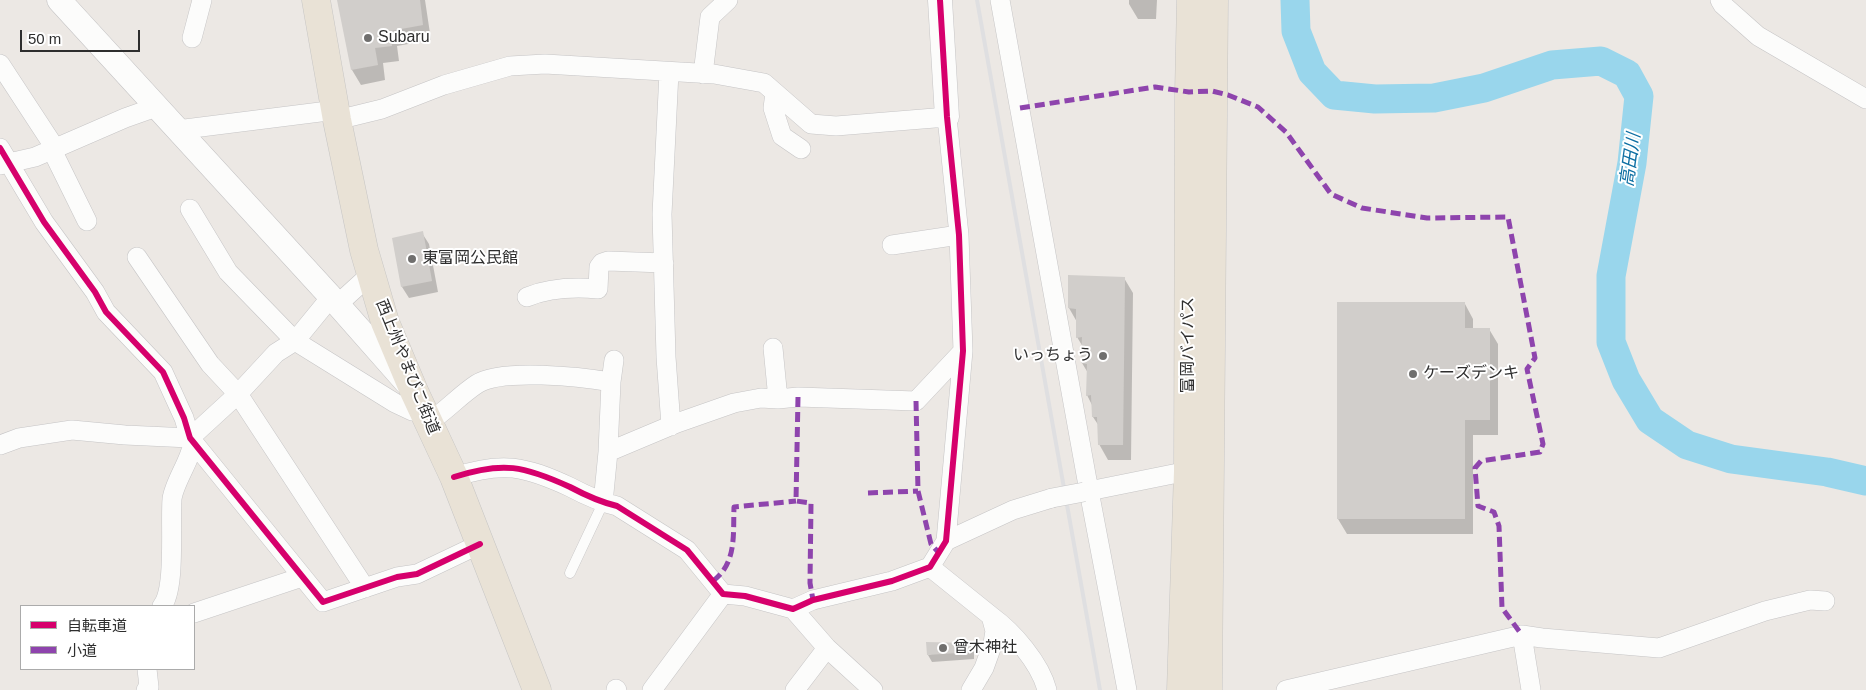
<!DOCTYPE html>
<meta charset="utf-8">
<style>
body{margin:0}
#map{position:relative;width:1866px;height:690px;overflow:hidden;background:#ece8e4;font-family:Helvetica,"Noto Sans JP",sans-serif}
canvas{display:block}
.legend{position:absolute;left:20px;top:605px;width:175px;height:65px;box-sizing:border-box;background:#fff;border:1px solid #ababab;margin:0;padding:6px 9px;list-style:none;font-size:15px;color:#2e2e2e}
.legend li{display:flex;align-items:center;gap:10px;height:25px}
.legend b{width:25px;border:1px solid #ababab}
.scale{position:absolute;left:20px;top:30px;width:120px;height:22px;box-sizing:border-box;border:2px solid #2e2e2e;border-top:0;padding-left:6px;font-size:15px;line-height:18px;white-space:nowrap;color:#2e2e2e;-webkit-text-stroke:4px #fff;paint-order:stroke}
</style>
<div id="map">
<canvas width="1866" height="690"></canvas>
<ul class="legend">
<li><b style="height:6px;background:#d6006c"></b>自転車道</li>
<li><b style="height:6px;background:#8e44ad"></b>小道</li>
</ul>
<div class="scale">50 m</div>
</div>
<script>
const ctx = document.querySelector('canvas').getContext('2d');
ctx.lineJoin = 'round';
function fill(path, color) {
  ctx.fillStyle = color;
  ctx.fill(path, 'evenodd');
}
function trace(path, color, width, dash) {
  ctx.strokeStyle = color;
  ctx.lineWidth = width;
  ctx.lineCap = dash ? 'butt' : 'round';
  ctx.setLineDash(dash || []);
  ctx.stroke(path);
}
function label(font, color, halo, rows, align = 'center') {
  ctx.font = font + ' Helvetica,"Noto Sans JP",sans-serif';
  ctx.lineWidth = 4;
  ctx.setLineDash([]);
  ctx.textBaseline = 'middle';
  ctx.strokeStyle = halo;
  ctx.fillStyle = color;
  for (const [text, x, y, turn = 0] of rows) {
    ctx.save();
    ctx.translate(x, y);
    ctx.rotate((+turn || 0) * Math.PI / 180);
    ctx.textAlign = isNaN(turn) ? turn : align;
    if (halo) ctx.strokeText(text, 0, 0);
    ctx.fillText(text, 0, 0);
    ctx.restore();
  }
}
const shadow = new Path2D(`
 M339,0H425L431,40L397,46L399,61L383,63L385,80L361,85L352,70Z
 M1129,0H1157L1156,19H1138L1129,4Z
 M422,233L429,244L438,292L409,298L402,287Z
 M1124,278L1133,293L1131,460H1108L1099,444V426L1093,417L1092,405L1087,395L1088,373L1082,363L1083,347L1077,337V322L1069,308Z
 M1465,304L1473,319V329H1489L1498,344V435H1473V534H1347L1338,519Z
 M970,644L974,652V659L932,662L928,655Z`);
const river = new Path2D(`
 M1295,0L1296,31L1312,72L1334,95L1375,99L1434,98L1484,88L1552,65L1601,61L1627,74L1639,96L1632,163L1611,276V342L1626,380L1650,420L1687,445L1731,459L1827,472L1866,481`);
const building = new Path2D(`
 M337,0H420L423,25L390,31L392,46L375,48L378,65L351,70Z
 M423,231L432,281L401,287L392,238Z
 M1068,275L1125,277L1123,445H1098L1097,417H1092L1091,395L1086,396L1087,364L1081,363L1082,337L1076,338V309L1068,308Z
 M1337,302H1465V328H1490V420H1465V519H1337Z
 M926,642L970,643L971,652L927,655Z`);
const service = new Path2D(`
 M570,573L603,503`);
const minor = new Path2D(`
 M1000,0L1089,491L1127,690
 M1720,0L1723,5L1758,36L1866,99
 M192,38L202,0
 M0,64L55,148
 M669,72L662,214L666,357L671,426
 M703,74L710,17L728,0
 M775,93L773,108L782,136L801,149
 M337,120L382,109L444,85L510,66L545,64L714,74L764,83L811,124L836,126L947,117L959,235L963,351L946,541L930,567L892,581L813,600L793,609L745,596L723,594L687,550L617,506C600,502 585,495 570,487C524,466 503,461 454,477
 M177,130L336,110
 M0,148L44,222L95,292L106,312L163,372L184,418L190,438L323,602L397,577L417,574L480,544
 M52,150L87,221
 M0,165L35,157L125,118L156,107
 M190,209L228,272L295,341L395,403L412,411H424
 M892,245L959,235
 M137,257L210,364L238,394L365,588
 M527,297C549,288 575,287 598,289L599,267L602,263L608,261L664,263
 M338,304L371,274
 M773,348L778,399
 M429,422C446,411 460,395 477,384C501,368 582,377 611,382
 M0,445L19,438L72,430L125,435L190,438L238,394L276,353L295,341L331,297
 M608,452L611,382L614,360
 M1084,492L1188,471
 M603,503L608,452L677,423L734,403L761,398L778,399L798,397L916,401L963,351
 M946,541L1013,510L1052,498
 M930,567L991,616L995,631L993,643L984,668L971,690
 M162,606C176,589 170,524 172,499C174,481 195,454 192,440
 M793,609L827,648L873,690
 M194,613L302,577
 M991,616C1013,632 1040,663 1047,690
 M1522,635L1531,690
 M616,689L617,690
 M146,690L149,687L147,669
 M652,690L723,594
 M795,690L827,648
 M1286,690L1522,635L1542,638L1659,648L1765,611L1810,600L1825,601`);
const tertiary = new Path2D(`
 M59,0L331,297L406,382
 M940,0L947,117`);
const trunk = new Path2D(`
 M316,0L337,120L364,250L385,322L414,391L454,477L537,690
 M1181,690L1188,471L1189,92L1191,0
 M1208,690L1214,0`);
const rail = new Path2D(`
 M977,0L1100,690`);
const minorBridge = new Path2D(`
 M1052,498L1084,492`);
const quiet = new Path2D(`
 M1020,108L1155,87L1189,92L1212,91L1228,95L1258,107L1286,132L1331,194L1362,208L1427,218L1508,217L1535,358L1527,369L1543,444L1540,452L1481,461L1475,468L1478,506L1494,512L1499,526L1502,608L1522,635
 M798,397L796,501L811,503L810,583L813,600
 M916,401L918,491L931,544L939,553
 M868,493L918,491
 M713,581C737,563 733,534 734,507L796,501`);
const cycleway = new Path2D(`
 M0,148L44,222L95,292L106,312L163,372L184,418L190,438L323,602L397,577L417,574L480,544
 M454,477C503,461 524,466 570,487C585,495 600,502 617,506L687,550L723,594L745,596L793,609L813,600L892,581L930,567L946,541L963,351L959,235L947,117L940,0`);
const markers = [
 [368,38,5,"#706f6e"],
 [412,259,5,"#706f6e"],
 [1103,356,5,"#706f6e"],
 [1413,374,5,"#706f6e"],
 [943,648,5,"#706f6e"]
];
const poiNames = [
 ["Subaru",378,38],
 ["東富岡公民館",422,259],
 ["いっちょう",1093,356,"right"],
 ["ケーズデンキ",1423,374],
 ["曾木神社",953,648]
];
const streetNames = [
 ["富岡バイパス",1189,345,-90],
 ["西上州やまびこ街道",407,367,68]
];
const waterNames = [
 ["高田川",1631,160,-82]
];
fill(shadow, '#0003');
trace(river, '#99d6ec', 29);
fill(building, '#d1cecb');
trace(service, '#c5c4c5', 11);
trace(minor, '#c5c4c5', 20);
trace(tertiary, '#c5c4c5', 25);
trace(trunk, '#c6c5c4', 29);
trace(service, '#fcfcfb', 10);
trace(minor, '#fcfcfb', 19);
trace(tertiary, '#fcfcfb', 24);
trace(trunk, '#e9e2d6', 28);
trace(rail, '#dfdfe1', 4);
trace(minorBridge, '#c5c4c5', 20, []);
trace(minorBridge, '#fcfcfb', 19);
trace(quiet, '#8e44ad', 5, [10, 5]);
trace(cycleway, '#d6006c', 6);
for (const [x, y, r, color] of markers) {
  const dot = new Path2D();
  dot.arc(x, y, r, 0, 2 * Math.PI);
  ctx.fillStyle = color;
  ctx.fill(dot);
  trace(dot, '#fff', 2);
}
label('16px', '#2e2e2e', '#fff', poiNames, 'left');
label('16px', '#2e2e2e', '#fff', streetNames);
label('italic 18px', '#0d6fa3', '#fff', waterNames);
</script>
